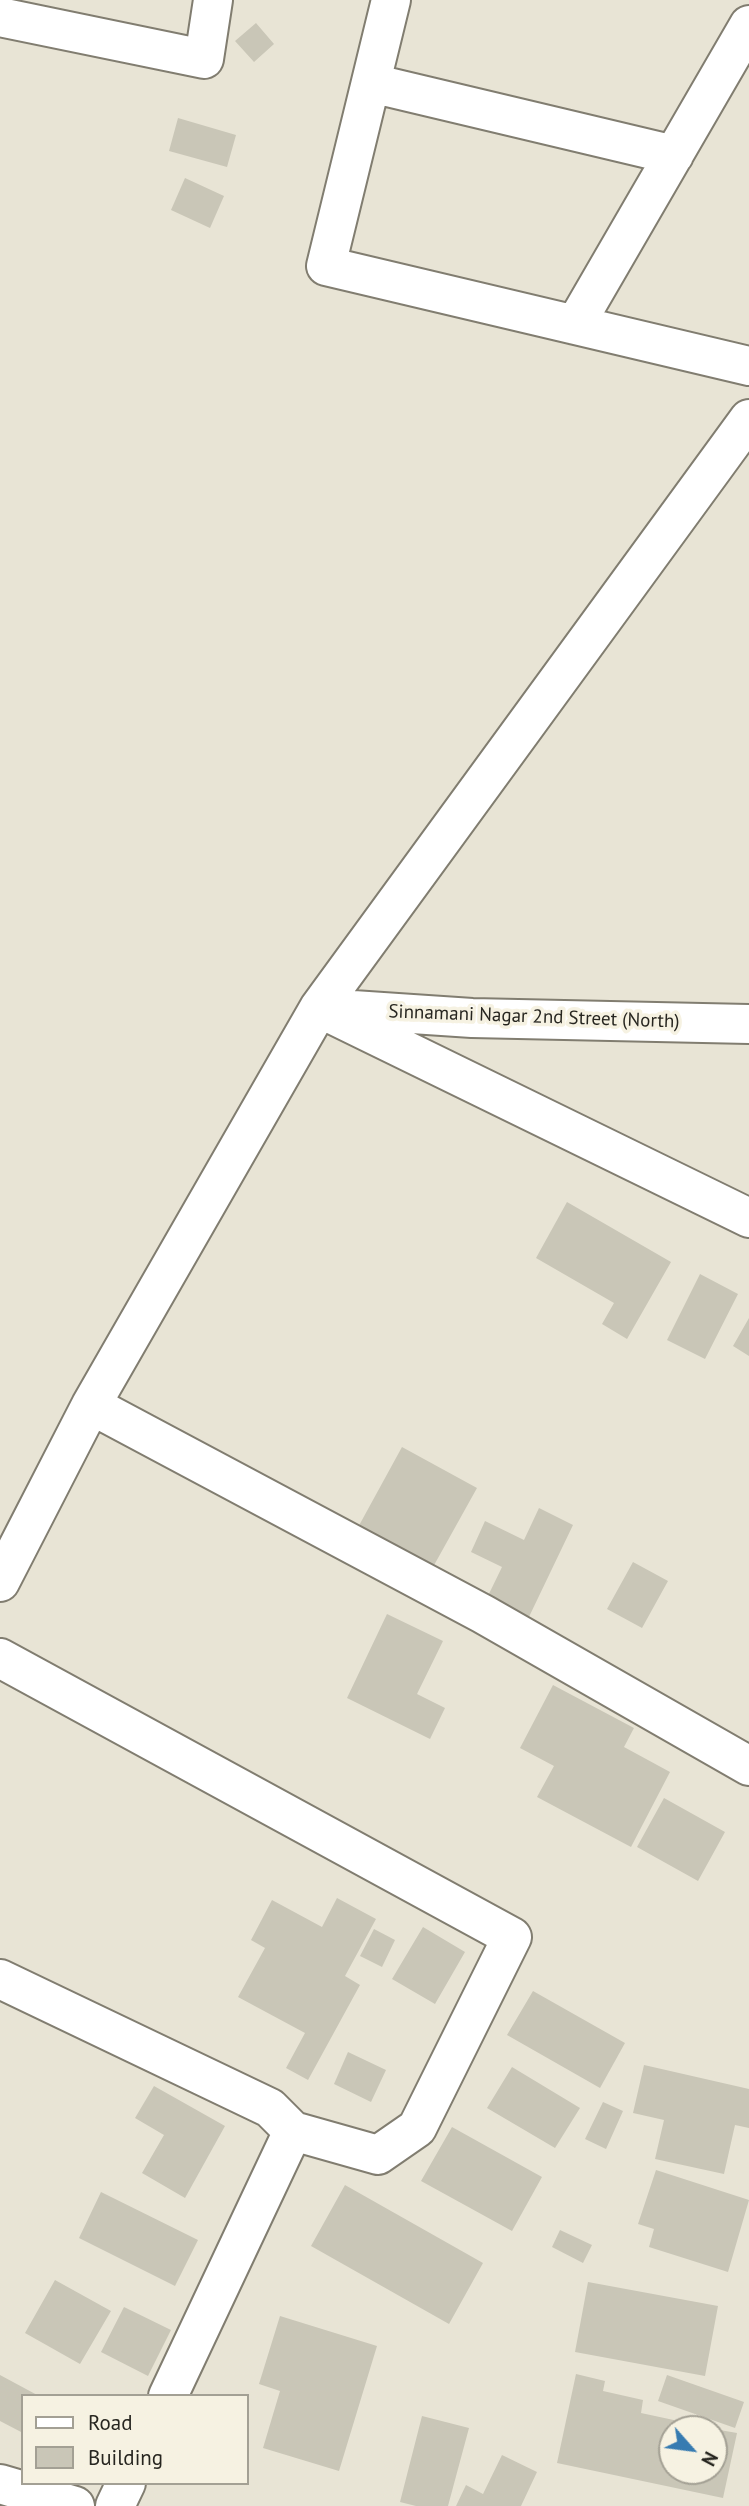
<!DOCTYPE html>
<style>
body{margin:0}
#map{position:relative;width:749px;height:2506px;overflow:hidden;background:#e8e4d5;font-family:"PT Sans",sans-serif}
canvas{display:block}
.legend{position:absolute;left:21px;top:2394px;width:228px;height:91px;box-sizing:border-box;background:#f6f2e2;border:2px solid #a3a094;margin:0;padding:9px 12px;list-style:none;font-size:21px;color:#272620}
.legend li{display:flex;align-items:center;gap:14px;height:35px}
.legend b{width:35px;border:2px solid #a3a094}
.north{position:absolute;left:658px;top:2415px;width:70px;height:70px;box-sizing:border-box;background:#f6f2e2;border:2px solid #a3a094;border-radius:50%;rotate:118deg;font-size:19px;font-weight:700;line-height:28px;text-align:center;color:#272620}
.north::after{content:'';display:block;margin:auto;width:24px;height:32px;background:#367bb1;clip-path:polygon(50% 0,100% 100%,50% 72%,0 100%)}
</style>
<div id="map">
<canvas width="749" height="2506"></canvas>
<ul class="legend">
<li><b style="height:9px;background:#fff"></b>Road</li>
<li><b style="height:19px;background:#c9c6b7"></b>Building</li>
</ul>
<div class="north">N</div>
</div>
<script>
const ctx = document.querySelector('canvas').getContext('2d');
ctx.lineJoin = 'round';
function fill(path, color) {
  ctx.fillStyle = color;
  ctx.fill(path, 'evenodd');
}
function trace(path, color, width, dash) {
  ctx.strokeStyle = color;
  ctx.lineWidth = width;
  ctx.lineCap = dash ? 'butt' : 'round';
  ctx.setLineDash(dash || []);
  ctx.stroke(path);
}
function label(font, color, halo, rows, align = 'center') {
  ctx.font = font + ' "PT Sans",sans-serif';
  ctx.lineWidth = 7;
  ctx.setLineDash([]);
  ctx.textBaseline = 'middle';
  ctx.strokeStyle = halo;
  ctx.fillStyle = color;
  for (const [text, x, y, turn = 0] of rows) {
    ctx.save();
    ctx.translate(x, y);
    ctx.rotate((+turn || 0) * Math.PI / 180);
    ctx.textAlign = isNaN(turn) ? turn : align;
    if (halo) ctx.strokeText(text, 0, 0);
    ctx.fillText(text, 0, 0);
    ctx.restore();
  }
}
const building = new Path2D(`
 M256,23L274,44L254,62L235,41Z
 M178,118L236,135L227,167L169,151Z
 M185,178L224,196L210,228L171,210Z
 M567,1202L671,1262L627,1339L602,1324L614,1303L536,1258Z
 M700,1274L738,1294L705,1359L667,1340Z
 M749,1318V1356L733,1346Z
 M402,1447L477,1488L428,1576L356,1531Z
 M539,1508L573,1525L527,1621L485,1602L502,1567L471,1552L485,1521L524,1540Z
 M633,1562L668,1581L642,1628L607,1609Z
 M387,1614L443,1641L417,1694L445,1708L430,1739L347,1698Z
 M553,1685L634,1728L624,1747L670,1772L631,1847L537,1797L554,1766L520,1748Z
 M664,1798L725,1832L698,1881L637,1847Z
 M337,1898L376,1919L345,1976L360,1985L308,2080L286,2068L305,2033L238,1997L265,1948L251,1940L272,1900L322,1927Z
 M423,1927L465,1952L435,2004L392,1979Z
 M374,1929L395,1940L382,1967L360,1956Z
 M533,1991L625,2043L600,2088L507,2035Z
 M348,2052L386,2070L371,2102L334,2084Z
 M644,2065L749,2089V2128L735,2125L724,2174L655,2159L664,2120L633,2113Z
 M512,2067L580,2108L555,2148L487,2108Z
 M154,2086L225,2126L185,2198L142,2173L164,2135L135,2118Z
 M603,2102L623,2111L606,2149L585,2139Z
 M452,2127L542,2177L512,2231L421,2181Z
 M656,2170L749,2200L728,2272L649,2247L654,2229L638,2224Z
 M345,2185L483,2263L449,2324L311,2246Z
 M101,2192L198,2240L175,2286L79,2238Z
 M560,2230L592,2245L583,2263L552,2247Z
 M55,2280L111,2311L80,2364L25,2333Z
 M588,2282L718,2306L705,2376L575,2352Z
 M124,2307L171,2330L148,2376L101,2352Z
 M280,2316L377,2346L339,2471L263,2448L280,2391L259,2384Z
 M576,2374L605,2381L603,2391L643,2400L641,2413L711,2428L672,2429V2471H714V2429L737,2433L723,2498L557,2463Z
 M0,2375L39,2396H23V2433L0,2421Z
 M667,2375L744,2402L735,2428L658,2401Z
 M422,2416L469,2428L448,2506H416L400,2502Z
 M502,2455L537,2472L521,2506H456L466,2485L483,2494Z`);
const minor = new Path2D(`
 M391,0L326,266L749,366
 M0,17L204,59L213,0
 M371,83L674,155
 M575,325L749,25
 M319,1008L749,1218
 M338,1009L472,1018L749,1024
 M91,1405L483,1614L749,1766
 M0,1582L91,1405L319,1008L749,419
 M0,1658L512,1937L417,2128L378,2155L293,2131L270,2108L0,1979
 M168,2396L293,2131
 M0,2484L75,2506
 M115,2506L126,2483`);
const streetNames = [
 ["Sinnamani Nagar 2nd Street (North)",534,1017,2]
];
fill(building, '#c9c6b7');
trace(minor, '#817d70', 42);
trace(minor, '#fff', 38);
label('19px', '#272620', '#f6f2e2', streetNames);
</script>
